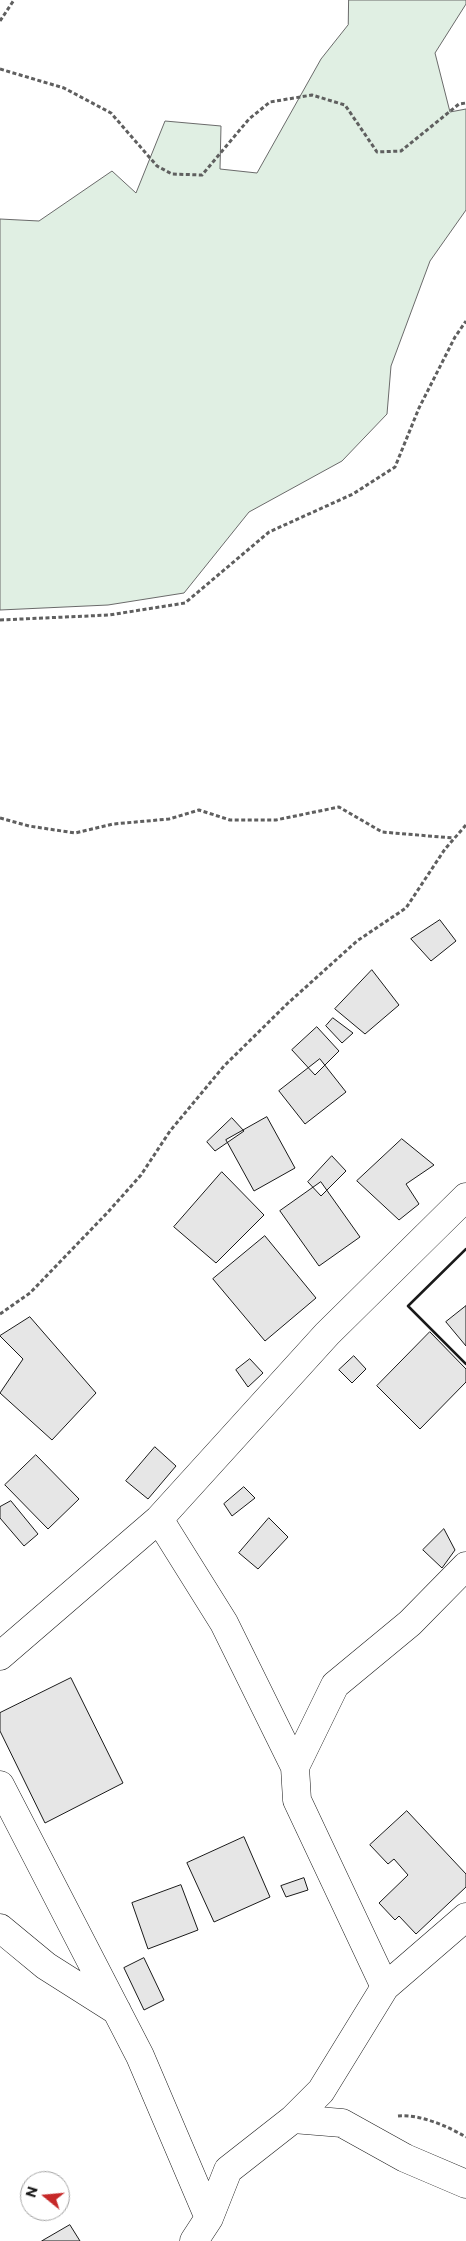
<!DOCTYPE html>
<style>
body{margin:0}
#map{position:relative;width:466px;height:2241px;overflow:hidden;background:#fff;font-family:Commissioner,sans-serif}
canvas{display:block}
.north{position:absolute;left:20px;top:2171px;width:50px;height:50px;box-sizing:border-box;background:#fff;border:1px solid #a3a3a3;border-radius:50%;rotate:287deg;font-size:14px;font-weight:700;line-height:20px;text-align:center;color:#1a1a1a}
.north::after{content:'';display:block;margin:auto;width:18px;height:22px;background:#c62828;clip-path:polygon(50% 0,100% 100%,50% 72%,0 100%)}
</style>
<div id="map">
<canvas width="466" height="2241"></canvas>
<div class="north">N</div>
</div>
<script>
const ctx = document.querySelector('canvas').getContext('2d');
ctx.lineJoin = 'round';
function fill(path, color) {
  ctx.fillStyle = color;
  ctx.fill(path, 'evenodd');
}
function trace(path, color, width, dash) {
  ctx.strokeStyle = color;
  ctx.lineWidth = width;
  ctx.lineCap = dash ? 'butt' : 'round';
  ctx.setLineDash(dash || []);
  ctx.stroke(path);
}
const green = new Path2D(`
 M349,0H466V4L435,53L450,112L466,109V210L430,261L391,366L387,414L342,461L249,512L184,593L108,605L0,610V219L39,221L112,171L136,193L165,121L221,126L220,169L257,173L321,59L348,25Z`);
const building = new Path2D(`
 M440,920L456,941L431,961L411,939Z
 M372,970L399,1005L365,1034L335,1009Z
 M333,1018L353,1033L342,1043L326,1026Z
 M317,1027L339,1051L315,1075L292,1050Z
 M320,1059L346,1092L305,1124L279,1091Z
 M267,1117L295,1168L254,1191L226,1140Z
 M232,1118L244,1131L215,1151L207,1142Z
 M402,1139L434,1165L406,1184L419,1204L399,1220L357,1181Z
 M332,1156L346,1171L321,1196L308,1182Z
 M222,1172L264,1215L216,1263L174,1227Z
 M321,1182L360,1237L319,1266L280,1211Z
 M265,1236L316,1298L265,1341L213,1279Z
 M466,1306V1346L446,1322Z
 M30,1317L96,1393L52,1440L0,1393L23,1359L0,1336Z
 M430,1332L466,1369V1382L420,1429L377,1386Z
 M354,1356L366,1369L352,1383L339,1370Z
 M250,1359L263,1373L248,1387L236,1370Z
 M155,1447L176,1466L148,1499L126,1481Z
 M36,1455L79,1499L48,1529L5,1485Z
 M244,1487L255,1498L232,1516L224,1504Z
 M11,1501L38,1534L24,1546L0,1518V1507Z
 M269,1518L288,1537L258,1569L239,1553Z
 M444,1529L455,1550L442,1568L423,1550Z
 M71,1678L123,1783L45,1823L0,1731V1713Z
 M407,1811L466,1874V1887L416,1934L399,1916L395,1920L379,1903L408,1875L394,1859L388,1864L370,1845Z
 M244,1837L270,1897L214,1922L187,1863Z
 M304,1878L308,1890L286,1897L281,1886Z
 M181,1885L198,1930L148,1949L132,1903Z
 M144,1958L164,2000L144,2010L124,1968Z
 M70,2225L80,2241H42Z`);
const path = new Path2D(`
 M0,21L14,0
 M0,69L64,88L111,113L157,166L172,174L202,175L249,119L270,102L312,95L345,105L377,152L401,151L459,104L466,103
 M0,620L109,615L185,603L269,532L353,494L395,467L419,408L455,337L466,321
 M0,818L29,826L75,833L113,824L169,819L199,810L230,820H276L339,807L382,832L453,838
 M0,1314L30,1293L108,1212L141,1175L170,1131L224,1066L287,1004L357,941L406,908L445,849L466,825
 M398,2116C420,2114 447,2126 466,2137`);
const minor = new Path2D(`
 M159,1519L224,1623L295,1767
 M0,1656L159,1519L327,1334L466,1197
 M0,1785L140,2056L209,2218
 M0,1928L46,1966L117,2011
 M385,1987L297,1800L295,1767L335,1685L410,1623L466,1566
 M293,2119L342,2123L405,2158L466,2184
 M194,2241L209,2218L228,2170L293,2119L321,2091L385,1987L466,1917`);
const wall = new Path2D(`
 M466,1249L408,1306L466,1364`);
fill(green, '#e0efe3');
trace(green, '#6a6a6a', 1);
fill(building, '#e6e6e6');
trace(building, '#1a1a1a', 1);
trace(minor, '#1a1a1a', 29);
trace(path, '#5f5f5f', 3, [4, 2.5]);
trace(minor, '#fff', 28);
trace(wall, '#1a1a1a', 2.5);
</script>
